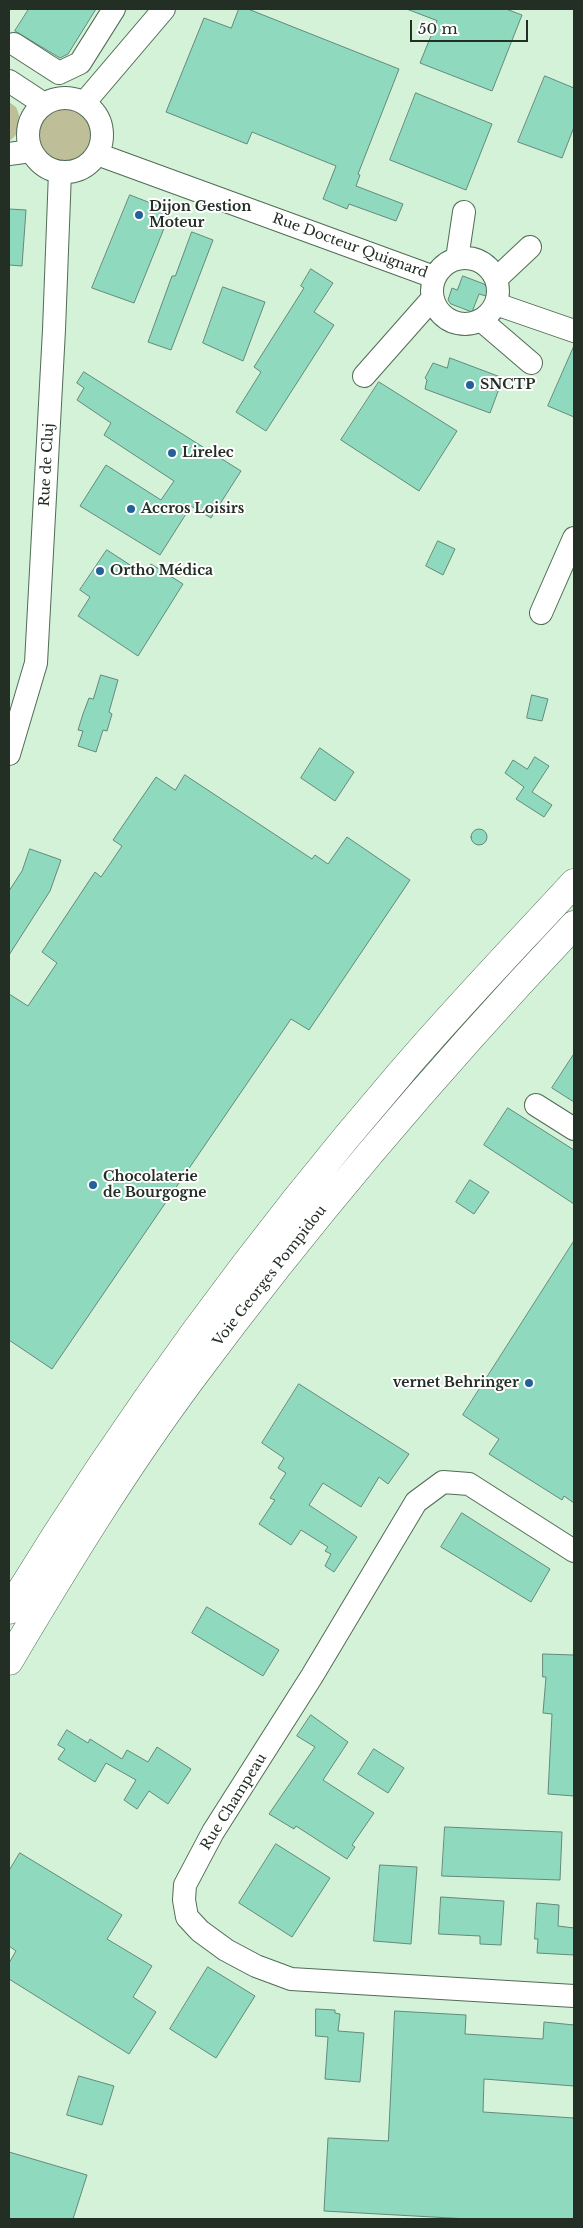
<!DOCTYPE html>
<meta charset="utf-8">
<style>
body{margin:0}
#map{position:relative;width:583px;height:2228px;overflow:hidden;background:#d3f2d7;font-family:"Libre Baskerville",serif}
canvas{display:block}
.frame{position:absolute;inset:0;border:10px solid #232e25;pointer-events:none}
.scale{position:absolute;left:410px;top:20px;width:118px;height:22px;box-sizing:border-box;border:2px solid #232e25;border-top:0;padding-left:6px;font-size:15px;line-height:18px;white-space:nowrap;color:#232e25;-webkit-text-stroke:4px #fff;paint-order:stroke}
</style>
<div id="map">
<canvas width="583" height="2228"></canvas>
<div class="frame"></div>
<div class="scale">50 m</div>
</div>
<script>
const ctx = document.querySelector('canvas').getContext('2d');
ctx.lineJoin = 'round';
function fill(path, color) {
  ctx.fillStyle = color;
  ctx.fill(path, 'evenodd');
}
function trace(path, color, width, dash) {
  ctx.strokeStyle = color;
  ctx.lineWidth = width;
  ctx.lineCap = dash ? 'butt' : 'round';
  ctx.setLineDash(dash || []);
  ctx.stroke(path);
}
function label(font, color, halo, rows, align = 'center') {
  ctx.font = font + ' "Libre Baskerville",serif';
  ctx.lineWidth = 4;
  ctx.setLineDash([]);
  ctx.textBaseline = 'middle';
  ctx.strokeStyle = halo;
  ctx.fillStyle = color;
  for (const [text, x, y, turn = 0] of rows) {
    ctx.save();
    ctx.translate(x, y);
    ctx.rotate((+turn || 0) * Math.PI / 180);
    ctx.textAlign = isNaN(turn) ? turn : align;
    if (halo) ctx.strokeText(text, 0, 0);
    ctx.fillText(text, 0, 0);
    ctx.restore();
  }
}
const green = new Path2D(`
 M9,102L16,107C22,120 22,133 9,141Z
 M39 136a27 27 0 1 1 54 0a27 27 0 1 1-54 0Z`);
const building = new Path2D(`
 M29,9H96L68,54L60,58L15,31Z
 M239,9H248L399,69L358,174L360,175L356,186L403,204L396,221L349,204L347,209L323,199L336,166L252,132L247,144L166,112L204,18L231,28Z
 M407,9H506L522,15L492,91L420,63L437,21Z
 M545,76L574,88V127L562,158L518,142Z
 M416,93L492,124L466,190L390,160Z
 M130,195L171,211L134,303L92,288Z
 M9,209L26,210L22,266L9,265Z
 M192,232L213,240L171,350L148,342L172,276H175Z
 M311,269L333,283L314,312L334,325L266,431L236,412L261,372L254,367L304,288L301,286Z
 M463,276L484,284L492,292L486,296L479,294L472,312L451,304L448,300L452,288L457,290Z
 M223,287L265,302L243,361L203,343Z
 M574,346V417L548,406Z
 M450,358L503,378L490,413L425,389L427,380L425,378L433,363L447,368Z
 M84,372L241,471L211,518L191,506L160,555L80,506L106,465L161,500L174,481L104,435L111,423L77,400L84,388L77,383Z
 M379,382L457,431L419,491L341,440Z
 M438,541L455,549L443,575L426,566Z
 M107,550L144,574L151,564L183,584L138,656L78,616L90,597L80,590Z
 M101,675L118,680L109,712L112,714L107,731L103,730L96,752L78,746L83,731L78,730L83,714L89,698L93,699Z
 M532,695L548,699L542,721L527,718Z
 M320,748L354,772L335,801L301,778Z
 M535,757L549,766L532,792L552,805L544,817L516,799L524,787L505,773L513,760L527,769Z
 M185,775L312,859L315,855L328,864L347,837L410,880L309,1030L291,1019L52,1369L9,1340V994L28,1006L57,963L42,952L95,872L101,877L122,846L113,840L156,777L175,790Z
 M471 837a8 8 0 1 1 16 0a8 8 0 1 1-16 0Z
 M30,849L61,860L50,891L9,955V891L22,871Z
 M574,1054V1102L552,1088Z
 M508,1108L574,1150V1204L484,1145Z
 M470,1180L489,1192L474,1214L456,1202Z
 M574,1241V1503L564,1496L562,1500L489,1454L499,1439L463,1415Z
 M299,1384L409,1454L388,1484L379,1477L361,1507L323,1483L309,1505L357,1537L334,1572L325,1566L331,1554L325,1551L328,1547L301,1530L291,1545L259,1524L275,1500L270,1498L286,1473L278,1468L284,1458L262,1443Z
 M462,1513L550,1569L531,1602L441,1547Z
 M207,1607L279,1650L263,1676L192,1633Z
 M543,1654L574,1655V1796L548,1794L552,1714L543,1713L546,1677H543Z
 M311,1715L348,1742L323,1780L374,1813L352,1845L355,1847L347,1859L296,1826L294,1829L269,1814L315,1747L297,1736Z
 M67,1730L88,1743L90,1739L122,1759L127,1750L148,1762L157,1747L191,1769L168,1804L149,1791L137,1809L124,1800L136,1780L106,1763L95,1782L58,1759L65,1749L58,1745Z
 M374,1749L404,1768L388,1793L358,1774Z
 M445,1827L562,1832L560,1880L442,1876Z
 M276,1844L330,1878L292,1937L239,1903Z
 M20,1853L122,1915L107,1939L152,1966L133,1997L156,2012L129,2054L9,1979V1963L16,1951L9,1946V1871Z
 M380,1865L417,1867L411,1944L374,1941Z
 M441,1897L504,1901L501,1945L480,1944V1936L439,1934Z
 M537,1903L559,1905L558,1926L574,1928V1955L537,1953L538,1939H535Z
 M208,1967L255,1996L216,2058L170,2029Z
 M316,2009L335,2010V2013L340,2014L338,2031L364,2033L360,2082L325,2079L328,2037L316,2036Z
 M395,2011L466,2015L465,2034L543,2039L544,2022L574,2025V2086L484,2079L483,2112L574,2118V2219H469L324,2211L328,2138L388,2141Z
 M79,2076L114,2086L102,2125L67,2115Z
 M9,2152L87,2175L73,2219H9Z`);
const minor = new Path2D(`
 M14,44L59,73L80,63L114,9
 M9,81L44,104
 M28 135a37 37 0 1 1 74 0a37 37 0 1 1-74 0Z
 M84,103L164,9
 M9,154L31,151
 M97,154L434,277
 M432 291a33 33 0 1 1 66 0a33 33 0 1 1-66 0Z
 M457,259L464,212
 M496,279L530,247
 M496,304L574,331
 M482,321L531,363
 M364,376L432,299
 M541,613L574,538
 M9,754L36,663L54,330L60,172
 M536,1105L574,1129
 M574,1551L469,1484L443,1482L416,1502L312,1676L213,1832L185,1885L184,1900L187,1917L200,1931L226,1950L256,1966L291,1979L574,1996`);
const highway = new Path2D(`
 M9,1610C124,1422 255,1242 399,1075C455,1009 516,946 574,883
 M9,1661C66,1565 125,1468 192,1378C310,1219 438,1069 574,925`);
const markers = [
 [139,215,5,"#246198"],
 [470,385,5,"#246198"],
 [172,453,5,"#246198"],
 [131,509,5,"#246198"],
 [100,571,5,"#246198"],
 [93,1185,5,"#246198"],
 [529,1383,5,"#246198"]
];
const poiNames = [
 ["Dijon Gestion",149,207],
 ["Moteur",149,223],
 ["SNCTP",480,385],
 ["Lirelec",182,453],
 ["Accros Loisirs",141,509],
 ["Ortho Médica",110,571],
 ["Chocolaterie",103,1177],
 ["de Bourgogne",103,1193],
 ["vernet Behringer",519,1383,"right"]
];
const streetNames = [
 ["Rue Docteur Quignard",350,246,20],
 ["Rue de Cluj",47,465,-87],
 ["Voie Georges Pompidou",270,1276,-52],
 ["Rue Champeau",234,1802,-58]
];
fill(green, '#bebf98');
fill(building, '#8fdabe');
trace(building, '#64897b', 1);
trace(minor, '#516c55', 24);
trace(highway, '#516c55', 29);
trace(minor, '#fff', 22);
trace(highway, '#fff', 28);
for (const [x, y, r, color] of markers) {
  const dot = new Path2D();
  dot.arc(x, y, r, 0, 2 * Math.PI);
  ctx.fillStyle = color;
  ctx.fill(dot);
  trace(dot, '#fff', 2);
}
label('bold 14px', '#232e25', '#fff', poiNames, 'left');
label('14px', '#232e25', '#fff', streetNames);
</script>
